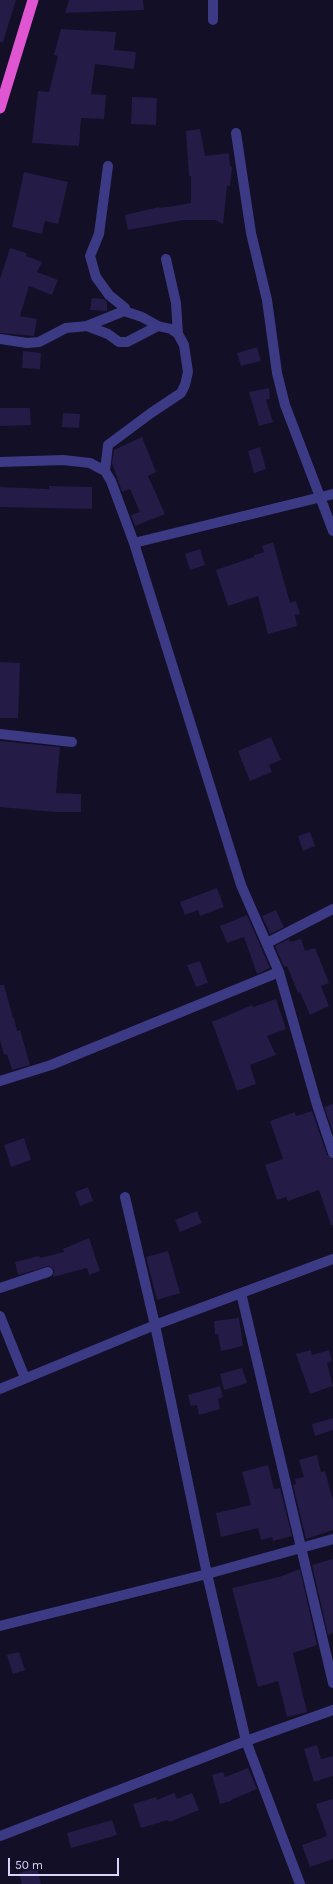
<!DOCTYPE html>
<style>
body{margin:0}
#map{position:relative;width:333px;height:1884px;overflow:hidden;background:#130f26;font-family:Karla,sans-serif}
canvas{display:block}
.scale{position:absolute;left:8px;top:1858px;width:111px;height:18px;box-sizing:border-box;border:2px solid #d9d4ff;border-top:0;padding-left:5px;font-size:12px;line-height:14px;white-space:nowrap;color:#d9d4ff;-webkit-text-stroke:3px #130f26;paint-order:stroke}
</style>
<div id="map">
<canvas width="333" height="1884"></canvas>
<div class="scale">50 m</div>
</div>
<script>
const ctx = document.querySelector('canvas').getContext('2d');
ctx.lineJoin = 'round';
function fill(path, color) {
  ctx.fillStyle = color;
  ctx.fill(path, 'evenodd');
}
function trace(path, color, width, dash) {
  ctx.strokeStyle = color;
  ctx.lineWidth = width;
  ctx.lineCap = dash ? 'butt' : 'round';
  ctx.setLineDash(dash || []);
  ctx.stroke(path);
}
const building = new Path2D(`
 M0,0H16L3,42H0Z
 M69,0H143L144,10L65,13Z
 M61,29L116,32L114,50L136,52L134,69L95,64L91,94L106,95L104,119L81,118L79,146L32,143L38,91L49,92L58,56L54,55Z
 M132,97L157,98L156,125L131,124Z
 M200,129L205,156L229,153L230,166L232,167L230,186H227L223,224L215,220H183L128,230L125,215L159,207V208L174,206L191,203V176H189L186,131Z
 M24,172L68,182L58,224L45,221L42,234L12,227Z
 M10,248L27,253L26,256L42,262L37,272L58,280L52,295L29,286L20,316L37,319L34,336L0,333V279Z
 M92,298L104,299L107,302V311L90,310Z
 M257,347L261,361L241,366L237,353Z
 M23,351L41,353L40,369L22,368Z
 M269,388L270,399L266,400L273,422L259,426L249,392Z
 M0,408H30L31,425L0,426Z
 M63,413L80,414L79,428L62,427Z
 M142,437L156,472L148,476L165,514L135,526L131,515L140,512L130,489L122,492L112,463L114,450Z
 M260,447L266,469L254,473L248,451Z
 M49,486L92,487V509L0,507V487L49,489Z
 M273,542L290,603L296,601L300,614L295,615L297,626L268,634L258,596L228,606L216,570L254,557V555L264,552L262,546Z
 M200,549L205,565L190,570L185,554Z
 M0,662L20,663L18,718H0Z
 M271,737L281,760L269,765L272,772L250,781L238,751Z
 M0,741L60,747L56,793L81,794V812H55L0,807Z
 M310,832L315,846L303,851L298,836Z
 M217,888L224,907L200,916L198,910L185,915L180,902Z
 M276,910L284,927L270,934L262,916Z
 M247,915L270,968L257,974L244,937L227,943L220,926Z
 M289,939L290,942L301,939L305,951L315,948L329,983L321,986L329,1006L310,1015L300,992L298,993L287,966L284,967L275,946Z
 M200,961L208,983L196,987L187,965Z
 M0,985H4L13,1018H14L17,1031L20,1030L30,1065L12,1070L7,1054L4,1055L0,1040Z
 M276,999L286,1029L267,1036L276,1055L250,1065L256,1084L237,1091L212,1022L252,1005L253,1007Z
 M333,1104V1132L324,1107Z
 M312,1111L327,1155L333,1159V1225H331L319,1190L288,1201L286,1197L277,1200L265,1165L283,1159L270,1121L295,1112L296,1116Z
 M24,1138L31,1160L11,1167L4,1145Z
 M88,1187L93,1201L80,1206L75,1192Z
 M197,1211L202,1223L180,1232L175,1220Z
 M89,1238L100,1271L89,1275L87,1268L53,1277L54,1270L49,1266L18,1275L15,1262L39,1256L40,1258L64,1252L63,1249Z
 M168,1251L180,1293L157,1300L146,1257Z
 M239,1318L243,1346L221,1351L218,1334H215L214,1321Z
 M311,1350L312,1355L329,1350L332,1361L327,1363L333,1386L310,1394L296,1354Z
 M242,1368L247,1383L224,1390L220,1374Z
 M220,1386L223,1397L218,1399L220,1409L199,1415L197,1405L191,1406L188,1395Z
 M333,1418V1430L315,1436L312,1424Z
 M317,1455L321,1472L325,1471L333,1500V1530L306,1539L293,1485L296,1484L295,1479L304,1477L299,1460Z
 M268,1465L274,1489L280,1488L292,1536L273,1541L272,1537L261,1540L258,1528L221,1537L216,1513L251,1505L242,1472Z
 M333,1559V1633L328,1635L312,1565Z
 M300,1569L317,1645L293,1653L307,1712L287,1717L278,1681L258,1687L232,1588L279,1577Z
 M19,1652L25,1670L13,1674L7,1655Z
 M317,1745L321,1759L333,1756V1776L314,1782L304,1749Z
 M248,1768L257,1789L231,1800V1801L220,1804L212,1775L223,1772L225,1777Z
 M174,1793L177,1799L192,1793L199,1810L169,1822L168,1820L141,1828L133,1804L156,1797L157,1800Z
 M333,1799V1859L310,1867L302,1845L327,1836L316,1804Z
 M112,1820L117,1835L71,1848L67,1833Z
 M37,1868L41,1884H22L19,1873Z`);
const minor = new Path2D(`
 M213,20V0
 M236,133L251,233L267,300L277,373L285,405L333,531
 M166,259L176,303L178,334
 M124,311L142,317L158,326
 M87,326L108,334L119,342H127L158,326L171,329L178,334L184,345L188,372L185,385L181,393L151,413L108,445L105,471
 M0,339L27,343L39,342L66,328L87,326L124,311L125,308L109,295L96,277L90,256L99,234L108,166
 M0,462L63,460L90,463L105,471L111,481L134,543L241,885L279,972L317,1105L333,1153
 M134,543L333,494
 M0,734L72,742
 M267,943L333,909
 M0,1081L51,1065L279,972
 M125,1197L155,1325L207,1574L246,1741L300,1884
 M0,1288L48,1272
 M241,1293L333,1683
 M0,1316L25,1378
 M0,1389L155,1325L333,1259
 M0,1626L207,1574L333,1539`);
const tertiary = new Path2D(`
 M0,1836L246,1741L333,1710`);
const trunk = new Path2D(`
 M0,108L33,0`);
fill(building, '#241b47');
trace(minor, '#3d3a85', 10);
trace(tertiary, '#3d3a85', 10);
trace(trunk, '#e055d1', 11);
</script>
